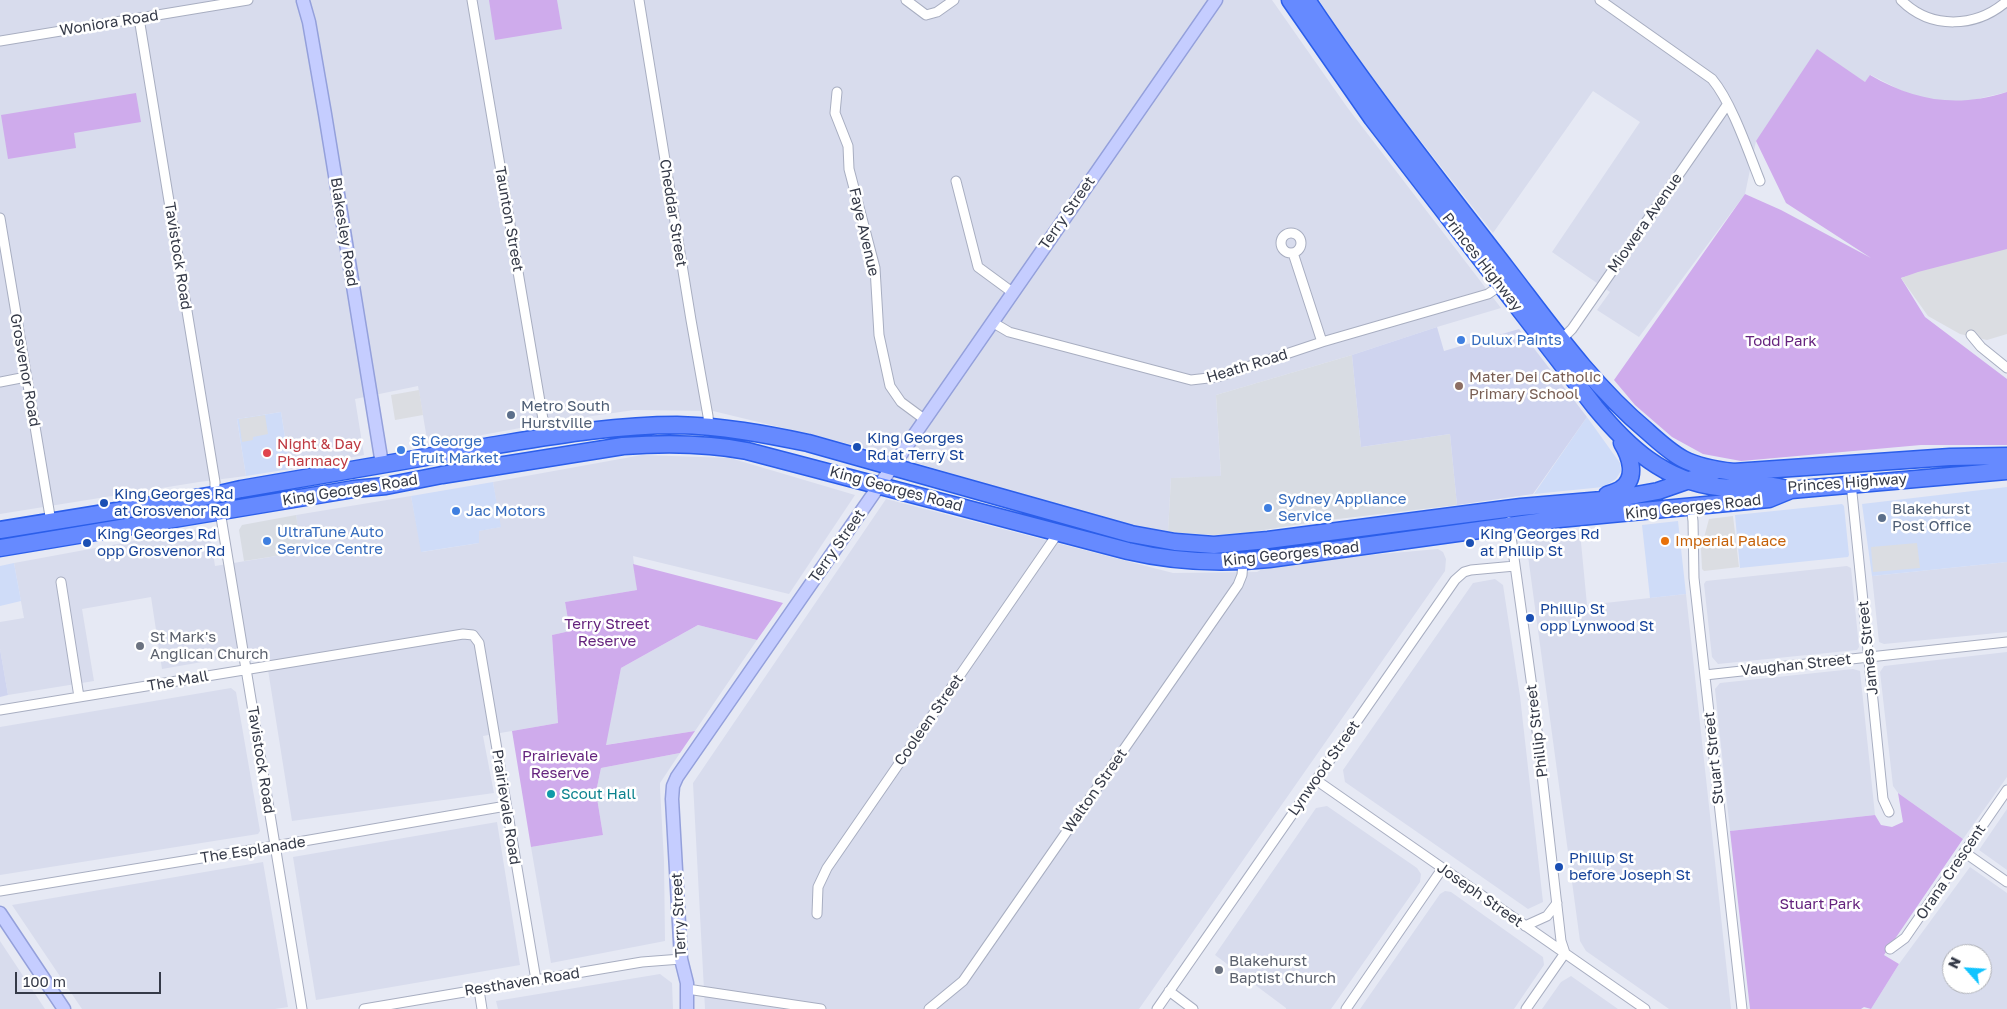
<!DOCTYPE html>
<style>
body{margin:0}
#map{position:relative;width:2007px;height:1009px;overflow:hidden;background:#e6e9f4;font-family:"Golos Text",sans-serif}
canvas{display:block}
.north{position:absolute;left:1942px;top:944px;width:50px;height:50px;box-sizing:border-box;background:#fff;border:1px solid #aeb0b6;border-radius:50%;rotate:296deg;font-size:14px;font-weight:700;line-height:20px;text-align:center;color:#353a48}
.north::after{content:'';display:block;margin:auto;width:18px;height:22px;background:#12c4ff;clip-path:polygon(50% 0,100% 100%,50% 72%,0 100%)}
.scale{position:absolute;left:15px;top:972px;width:146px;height:22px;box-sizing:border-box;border:2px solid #353a48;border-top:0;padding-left:6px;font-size:15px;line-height:18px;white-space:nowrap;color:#353a48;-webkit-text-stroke:4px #fff;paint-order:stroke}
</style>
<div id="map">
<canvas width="2007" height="1009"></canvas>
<div class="north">N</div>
<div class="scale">100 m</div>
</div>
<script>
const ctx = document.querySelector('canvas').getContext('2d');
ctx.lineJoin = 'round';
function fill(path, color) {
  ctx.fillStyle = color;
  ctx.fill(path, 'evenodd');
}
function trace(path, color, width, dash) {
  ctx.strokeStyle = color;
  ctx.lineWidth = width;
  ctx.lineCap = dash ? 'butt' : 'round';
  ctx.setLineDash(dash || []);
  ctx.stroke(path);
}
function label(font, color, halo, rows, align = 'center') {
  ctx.font = font + ' "Golos Text",sans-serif';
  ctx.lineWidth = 5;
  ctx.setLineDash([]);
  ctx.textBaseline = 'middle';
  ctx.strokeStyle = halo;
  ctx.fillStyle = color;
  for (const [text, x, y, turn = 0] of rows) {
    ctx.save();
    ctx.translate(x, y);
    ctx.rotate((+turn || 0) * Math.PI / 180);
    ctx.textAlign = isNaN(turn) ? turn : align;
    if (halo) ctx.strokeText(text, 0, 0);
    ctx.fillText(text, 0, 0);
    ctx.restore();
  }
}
const residential = new Path2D(`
 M0,0H1272L1347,107L1501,308L1437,327L1352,355L1216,395L1221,477L1171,478L1168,532L1141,528L1098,517L916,463L911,459L713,411L634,410L558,421L428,445L418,386L355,399L364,455L290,469L281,412L237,419L246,476L199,482L0,514Z
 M1319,0H2007V92L1969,101H1944L1919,97L1902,91L1871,75L1865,82L1756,141L1745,194L1639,337L1597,310L1610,292L1552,252L1640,122L1593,91L1493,233L1354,56Z
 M642,455L730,458L855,495L789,594L633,556L637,590L565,602L570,631L552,635L558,723L483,736L494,793L292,821L265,651L162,669L151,597L82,609L94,681L8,695L0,649V622L24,618L14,563L204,528L210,533L215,566L301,552L296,515L411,496L422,552L479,543L478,531L500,527L493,482Z
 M886,499L1173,573L1257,572L1264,568L1370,555L1438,549L1443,552L1446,559L1445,571L1139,1009H705L693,783Z
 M1580,532L1587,605L1686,594L1731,1009H1669L1586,951L1580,941L1526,541Z
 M2007,562V632L1884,644L1879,642L1872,576Z
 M1847,566L1851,568L1859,647L1857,650L1718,664L1712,657L1704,584L1706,581Z
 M1495,579L1503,585L1520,696L1543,902L1528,909L1345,782L1343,770L1473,583Z
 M698,625L757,640L695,731L605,745L621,668Z
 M2007,652V777L1963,839L1898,793L1893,786L1880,672L1884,666Z
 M1853,669L1860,671L1875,815L1730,831L1715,689L1720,683Z
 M231,688L236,692L260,831L258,834L0,875V727Z
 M680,753L660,783V788L664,861L665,941L551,963L531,847L603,835L596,792L601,768Z
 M1327,806L1417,868L1421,874L1420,882L1331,1009H1286V1008L1215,955L1316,808Z
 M2007,809V870L1979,850Z
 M497,822L520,965L316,1000L293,857Z
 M263,862L288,1007L275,1009H82L12,905Z
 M1970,867L2007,893V1009H1871L1899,964ZM1952,954H1982V984H1952Z
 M1445,891L1451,892L1543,957L1544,965L1514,1009H1360L1440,894Z
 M0,941L45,1009H0Z
 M660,974L672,983L673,1009H498L496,1001Z
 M1571,976L1618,1009H1542L1561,982Z`);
const commercial = new Path2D(`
 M281,412L290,469L246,476L237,419Z
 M1587,417L1620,463L1621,471L1616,479L1603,487L1534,494Z
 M493,482L501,527L479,531V543L421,552L411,496Z
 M2007,487V562L1872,576L1862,504Z
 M1842,504L1844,506L1849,555L1848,557L1740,568L1735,515Z
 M1678,521L1686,594L1650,598L1642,525Z
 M14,563L21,601L0,606V566Z`);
const industrial = new Path2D(`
 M1352,355L1361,447L1450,434L1457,505L1321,521L1251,532L1215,535L1168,532L1171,478L1221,476L1216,395Z
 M296,515L302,552L244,561L239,530L242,525Z`);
const education = new Path2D(`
 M1437,327L1444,351L1519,329L1587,417L1533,494L1457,505L1450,434L1361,447L1352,355Z
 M0,649L8,695L0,697Z`);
const green = new Path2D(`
 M489,0H557L562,29L495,40Z
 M1817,49L1865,82L1870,75C1915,101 1957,108 2007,92V250L1901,278L1925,317L2007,379V445H1921L1741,461L1703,454L1672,437L1635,405L1614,380L1745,194L1781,210L1871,258L1786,203L1756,141Z
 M136,93L141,122L74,133L76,148L8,159L1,115Z
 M633,564L783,603L757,640L698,625L621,668L606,745L695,731L680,753L601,768L596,792L603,835L531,847L512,731L558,723L552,635L570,631L565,602L637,590Z
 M1898,793L1963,839L1884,955L1899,964L1871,1009L1864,1007L1861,1009H1750L1730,831L1875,815L1881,825L1892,827L1903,822Z`);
const parking = new Path2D(`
 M2007,249V334L1987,340L1960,334L1928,316L1901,278L1918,272Z
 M419,390L423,415L395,420L391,395Z
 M265,415L268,434L253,437V440L242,442L239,419Z
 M1733,516L1739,567L1704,571L1702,569L1701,549L1709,519Z
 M1917,543L1920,568L1873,572L1871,547Z`);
const street = new Path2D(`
 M472,0L546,437
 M639,0L691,320L708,416L709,427
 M906,0L926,15L937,12L954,0
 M1600,0L1712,79C1732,103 1748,151 1760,181
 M1901,0C1931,30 1976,28 2007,1
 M139,18L215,482V495
 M0,41L248,0
 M837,92L835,113L848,146L849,169L875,268L879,335L890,386L901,402L924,419
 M956,181L978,267L1012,292
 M0,218L51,522
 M1281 243a10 10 0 1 1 20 0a10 10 0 1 1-20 0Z
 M1293,253L1322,342
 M992,322L1009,332L1191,380L1217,377L1322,342L1488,294L1504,283
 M1971,335L1981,347L2007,368
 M1561,340L1572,329L1727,105
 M0,382L26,377
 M1851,483L1883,799L1889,812
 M1691,506L1693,521L1694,578L1742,1009
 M220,511L302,1009
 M1509,522L1532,687L1561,941L1565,953
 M61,582L79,697
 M1705,675L2007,642
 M0,710L463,634L473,635L479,643L536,980
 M1316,780L1645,1009
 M1964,852L2007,882
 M0,891L275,846L506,806
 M817,914L818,887L827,868L1058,533
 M1525,926L1547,916L1557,903
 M1890,949L1905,938L2007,790
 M687,989L821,1009
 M479,990L482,1009
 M1169,991L1193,1009
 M364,1009L642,962L681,959
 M929,1009L963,981L1238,585L1242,575L1243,562
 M1157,1009L1455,580L1464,572L1471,570L1515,566
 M1346,1009L1442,869
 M1526,1009L1565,953`);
const secondary = new Path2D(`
 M303,1L309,22L325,114L382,464
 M0,913L64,1009
 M687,1009V983L681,959L672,799L673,786L677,777L1216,0`);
const highway = new Path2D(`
 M1290,0L1372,118L1595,407C1628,447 1664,481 1718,487C1733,489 1749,485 1764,485C1773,485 1782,488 1791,490L2007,471
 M1307,0C1369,93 1438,180 1506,268C1550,325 1591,384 1647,431C1658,441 1670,452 1683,459C1698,467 1717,470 1734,472L1950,457L2007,456
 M1607,495C1611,493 1617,492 1621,489C1638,478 1630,456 1622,443
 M0,530L215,495L241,489C324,475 407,460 490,446C552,436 614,425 677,425C722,426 765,434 808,443L1131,534L1175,542L1214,545L1268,540L1521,507L1614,499L1658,491L1718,470
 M0,548L354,489L386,486L442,475L623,446C665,443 706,443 747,451L1128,551C1175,562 1221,564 1269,559L1559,519L1769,499L1791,490`);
const markers = [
 [1461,340,5,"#3f7fe0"],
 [1459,386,5,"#8d6e63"],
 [511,415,5,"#5c6f8a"],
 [857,447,5,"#1a4fb4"],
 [401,450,5,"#3f7fe0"],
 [267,453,5,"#e0444e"],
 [104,503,5,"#1a4fb4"],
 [1268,508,5,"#3f7fe0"],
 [456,511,5,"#3f7fe0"],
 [1882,518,5,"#5c6f8a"],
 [267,541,5,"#3f7fe0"],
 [1665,541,5,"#e8710a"],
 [87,543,5,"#1a4fb4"],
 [1470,543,5,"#1a4fb4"],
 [1530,618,5,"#1a4fb4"],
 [140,646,5,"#6b7280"],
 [551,794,5,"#0f9aa8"],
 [1559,867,5,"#1a4fb4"],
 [1219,970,5,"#6b7280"]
];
const streetNames = [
 ["Woniora Road",109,23,-9],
 ["Cheddar Street",673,213,81],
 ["Terry Street",1067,213,-55],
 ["Taunton Street",509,219,80],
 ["Miowera Avenue",1645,223,-55],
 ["Blakesley Road",344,232,81],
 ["Faye Avenue",864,232,77],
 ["Tavistock Road",178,256,81],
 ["Princes Highway",1482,262,52],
 ["Heath Road",1247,366,-17],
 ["Grosvenor Road",25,370,80],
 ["Princes Highway",1847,483,-4],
 ["King Georges Road",896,489,15],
 ["King Georges Road",350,490,-9],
 ["King Georges Road",1693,507,-6],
 ["Terry Street",837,546,-55],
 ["King Georges Road",1291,554,-6],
 ["James Street",1868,648,-96],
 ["Vaughan Street",1796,665,-6],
 ["The Mall",178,681,-10],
 ["Cooleen Street",929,720,-55],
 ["Phillip Street",1537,731,-97],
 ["Stuart Street",1714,758,-96],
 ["Tavistock Road",261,760,81],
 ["Lynwood Street",1324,768,-55],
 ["Walton Street",1095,791,-55],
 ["Prairievale Road",506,807,81],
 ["The Esplanade",253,850,-9],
 ["Orana Crescent",1951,872,-56],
 ["Joseph Street",1480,895,35],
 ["Terry Street",679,915,-93],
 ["Resthaven Road",522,982,-9]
];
const shopNames = [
 ["Dulux Paints",1471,340],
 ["St George",411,441],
 ["Fruit Market",411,458],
 ["Sydney Appliance",1278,499],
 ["Service",1278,516],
 ["Jac Motors",466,511],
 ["UltraTune Auto",277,532],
 ["Service Centre",277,549]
];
const parkNames = [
 ["Todd Park",1781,341],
 ["Terry Street",607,624],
 ["Reserve",607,641],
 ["Prairievale",560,756],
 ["Reserve",560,773],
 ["Stuart Park",1820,904]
];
const educationNames = [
 ["Mater Dei Catholic",1469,377],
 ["Primary School",1469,394]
];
const serviceNames = [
 ["Metro South",521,406],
 ["Hurstville",521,423],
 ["Blakehurst",1892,509],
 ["Post Office",1892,526]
];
const transitNames = [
 ["King Georges",867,438],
 ["Rd at Terry St",867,455],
 ["King Georges Rd",114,494],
 ["at Grosvenor Rd",114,511],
 ["King Georges Rd",97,534],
 ["opp Grosvenor Rd",97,551],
 ["King Georges Rd",1480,534],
 ["at Phillip St",1480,551],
 ["Phillip St",1540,609],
 ["opp Lynwood St",1540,626],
 ["Phillip St",1569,858],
 ["before Joseph St",1569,875]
];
const healthNames = [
 ["Night & Day",277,444],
 ["Pharmacy",277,461]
];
const foodNames = [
 ["Imperial Palace",1675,541]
];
const worshipNames = [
 ["St Mark's",150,637],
 ["Anglican Church",150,654],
 ["Blakehurst",1229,961],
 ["Baptist Church",1229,978]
];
const cultureNames = [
 ["Scout Hall",561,794]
];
fill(residential, '#d8dced');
fill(commercial, '#cfdcf8');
fill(industrial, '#d8dce3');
fill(education, '#cfd4ef');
fill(green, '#cfabec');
fill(parking, '#dbdde2');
trace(street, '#a8aec1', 11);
trace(secondary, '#94a0db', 15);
trace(highway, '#2b5eea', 19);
trace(street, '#fff', 9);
trace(secondary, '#c5cdff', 12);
trace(highway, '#668aff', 16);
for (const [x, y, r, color] of markers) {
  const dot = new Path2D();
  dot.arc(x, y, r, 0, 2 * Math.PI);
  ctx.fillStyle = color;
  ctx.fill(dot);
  trace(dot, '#fff', 2);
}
label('15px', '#353a48', '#fff', streetNames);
label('15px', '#366cbe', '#fff', shopNames, 'left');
label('15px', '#65237e', '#fff', parkNames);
label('15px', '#785e54', '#fff', educationNames, 'left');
label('15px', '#4e5e75', '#fff', serviceNames, 'left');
label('15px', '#164399', '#fff', transitNames, 'left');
label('15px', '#be3a42', '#fff', healthNames, 'left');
label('15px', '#c56008', '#fff', foodNames, 'left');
label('15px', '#5b616d', '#fff', worshipNames, 'left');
label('15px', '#0d838f', '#fff', cultureNames, 'left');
</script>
